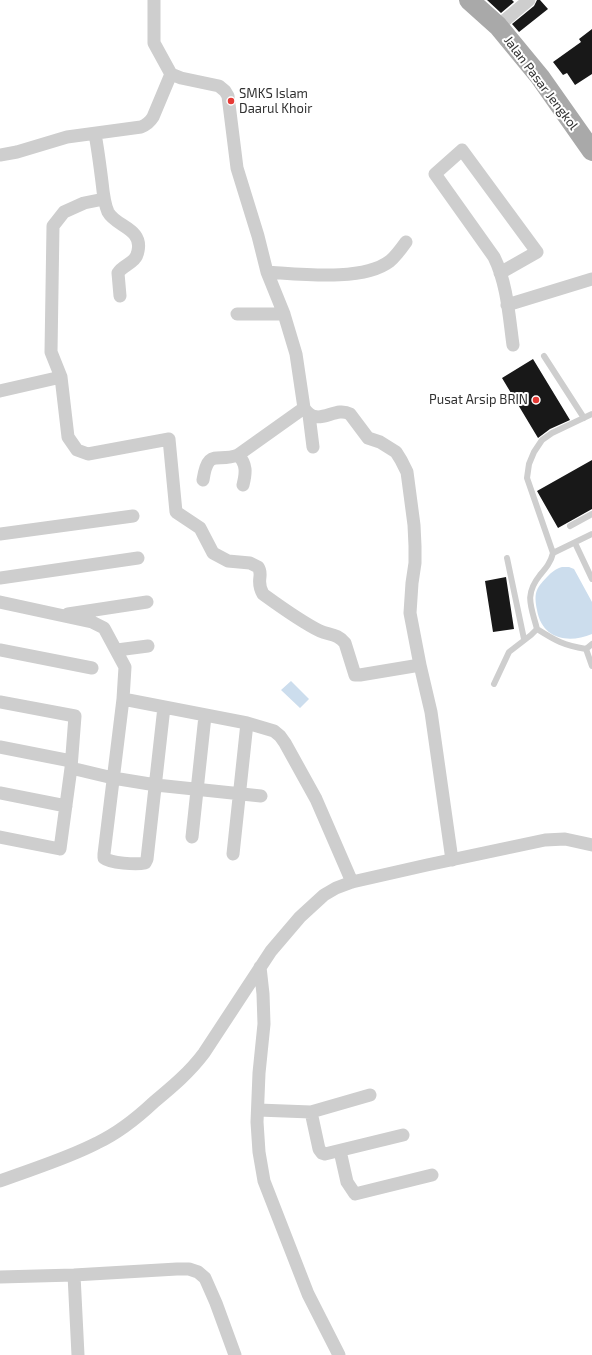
<!DOCTYPE html>
<style>
body{margin:0}
canvas{display:block;background:#fff}
</style>
<canvas width="592" height="1355"></canvas>
<script>
const ctx = document.querySelector('canvas').getContext('2d');
ctx.lineJoin = 'round';
function fill(path, color) {
  ctx.fillStyle = color;
  ctx.fill(path, 'evenodd');
}
function trace(path, color, width, dash) {
  ctx.strokeStyle = color;
  ctx.lineWidth = width;
  ctx.lineCap = dash ? 'butt' : 'round';
  ctx.setLineDash(dash || []);
  ctx.stroke(path);
}
function label(font, color, halo, rows, align = 'center') {
  ctx.font = font + ' "Exo 2",sans-serif';
  ctx.lineWidth = 4;
  ctx.setLineDash([]);
  ctx.textBaseline = 'middle';
  ctx.strokeStyle = halo;
  ctx.fillStyle = color;
  for (const [text, x, y, turn = 0] of rows) {
    ctx.save();
    ctx.translate(x, y);
    ctx.rotate((+turn || 0) * Math.PI / 180);
    ctx.textAlign = isNaN(turn) ? turn : align;
    if (halo) ctx.strokeText(text, 0, 0);
    ctx.fillText(text, 0, 0);
    ctx.restore();
  }
}
const water = new Path2D(`
 M562,567H569L574,569L592,602V634C568,644 542,639 537,610C534,594 535,589 547,577C552,572 555,569 562,567Z
 M291,681L309,699L300,708L281,690Z`);
const building = new Path2D(`
 M487,0H512L514,2L501,13Z
 M537,0H540L548,9L519,32L512,24L534,6Z
 M592,29V74L575,85L567,73L563,75L553,62L581,42L579,39Z
 M533,359L570,420L550,429L538,438L502,378Z
 M592,460V509L558,528L537,491Z
 M506,577L514,629L493,632L485,581Z`);
const service = new Path2D(`
 M544,356L584,418
 M570,526L592,514
 M575,543L592,579
 M553,553L592,534
 M507,558L524,639
 M537,629C556,641 563,645 586,649L592,644
 M586,649L592,666
 M494,684L509,652L531,635L537,629C531,606 524,595 540,575C546,568 551,562 553,553L527,478L529,464L534,452L542,440L552,433L592,414`);
const minor = new Path2D(`
 M154,0V43L171,74L181,78L219,86L225,91L228,96L237,168L258,236L267,272L284,314L296,354L304,408C318,429 334,405 350,414L368,438L380,442L396,452L401,460L407,472L414,525L415,546V563L412,583L410,613L420,665L431,712L452,860
 M498,26L529,0
 M95,134C98,150 100,166 102,182C103,192 104,203 108,212C116,227 143,228 138,251C136,264 123,264 118,273L120,296
 M0,155L17,152L67,137L141,127C146,125 150,122 153,117L171,74
 M104,199L84,203L64,212L53,226L51,352L61,377L68,437L77,450L88,454L169,439L176,512L200,528L213,553L228,561L250,563L258,567C264,575 255,581 263,594C281,607 300,621 320,631C330,635 338,634 345,643L355,675H360L420,665
 M267,272C300,274 363,282 390,261C396,256 401,249 406,242
 M500,273L537,252L462,150L435,174L494,257C507,283 509,316 513,345
 M507,305L592,279
 M237,314H284
 M0,391L61,377
 M309,415L313,447
 M238,455C247,464 246,473 243,485
 M203,480C208,447 217,463 238,455L304,408
 M0,534L133,516
 M0,578L138,558
 M0,602L92,622L104,628L125,667L123,699L104,854V858C110,863 136,865 145,863L147,859L164,707
 M68,614L147,602
 M0,650L92,668
 M117,650L148,646
 M123,699L247,723L274,731L280,736L285,743L316,799L352,882
 M0,702L75,716L71,768L60,849L0,837
 M0,747L71,761
 M71,768L113,778L156,785L261,796
 M0,793L66,806
 M192,837L205,716
 M233,854L247,723
 M260,967L263,994L264,1024L259,1073L257,1122L259,1152L264,1181L308,1294L339,1355
 M258,1110L311,1112L319,1149L322,1153L325,1154L403,1135
 M311,1112L370,1095
 M340,1151L347,1182L355,1194L432,1175
 M0,1181C32,1169 66,1159 97,1143C118,1133 137,1118 154,1102C172,1087 190,1072 204,1053L271,951L300,917L324,895L336,888L352,882L427,865L545,840L565,839L592,845
 M74,1275L78,1355
 M0,1277L74,1275L177,1269H189L198,1272L205,1278L216,1303L235,1355`);
const primary = new Path2D(`
 M469,0L498,26L540,77L592,151`);
const markers = [
 [231,101,4,"#e63a35"],
 [536,400,4,"#e63a35"]
];
const streetNames = [
 ["Jalan Pasar Jengkol",541,83,53]
];
const poiNames = [
 ["SMKS Islam",239,94],
 ["Daarul Khoir",239,109],
 ["Pusat Arsip BRIN",528,400,"right"]
];
fill(water, '#ccdded');
fill(building, '#181818');
trace(service, '#cecece', 6);
trace(minor, '#cecece', 13);
trace(primary, '#a9a9a9', 20);
for (const [x, y, r, color] of markers) {
  const dot = new Path2D();
  dot.arc(x, y, r, 0, 2 * Math.PI);
  ctx.fillStyle = color;
  ctx.fill(dot);
  trace(dot, '#fff', 1.5);
}
label('13px', '#313131', '#fff', streetNames);
label('13px', '#313131', '#fff', poiNames, 'left');
</script>
